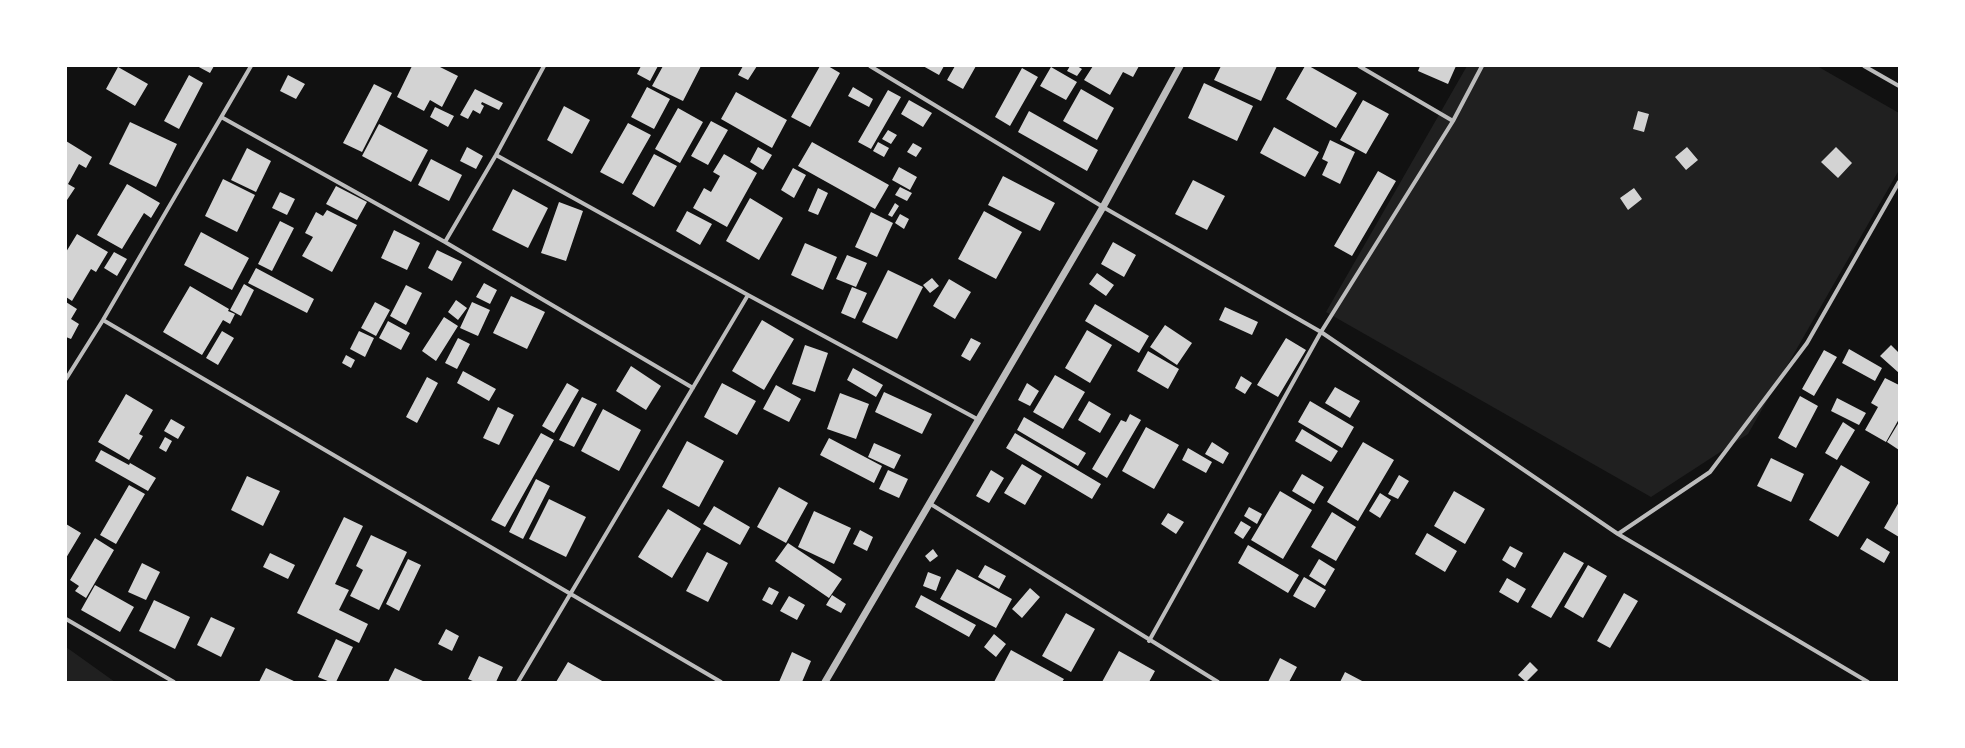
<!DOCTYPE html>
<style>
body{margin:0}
#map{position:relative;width:1965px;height:748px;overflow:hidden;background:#111;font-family:Lora,serif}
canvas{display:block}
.frame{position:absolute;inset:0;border:67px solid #fff;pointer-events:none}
</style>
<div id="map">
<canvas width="1965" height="748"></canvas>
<div class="frame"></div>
</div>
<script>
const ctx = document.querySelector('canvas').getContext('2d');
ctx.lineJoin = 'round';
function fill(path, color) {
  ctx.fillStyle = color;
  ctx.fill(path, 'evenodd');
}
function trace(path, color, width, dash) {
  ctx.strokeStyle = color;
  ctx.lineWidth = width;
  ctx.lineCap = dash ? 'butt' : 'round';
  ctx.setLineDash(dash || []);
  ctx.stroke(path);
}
const green = new Path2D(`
 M1467,66H1817L1899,113V170L1748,434L1651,497L1326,312Z
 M66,647L115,682H66Z`);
const building = new Path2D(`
 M197,66H214L210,73Z
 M412,66H438L458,76L442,107L430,100L424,111L397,97Z
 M641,66H658L650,81L637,74Z
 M663,66H701L683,101L652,86Z
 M743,66H757L748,80L738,75Z
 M820,66H828L840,73L810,127L791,117Z
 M923,66H944L939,75Z
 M955,66H976L963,89L947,80Z
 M1070,66H1077L1082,69L1077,76L1067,71Z
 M1093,66H1139L1133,77L1123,72L1110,95L1084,80Z
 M1221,66H1277L1261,101L1214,80Z
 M1305,66H1309L1357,93L1336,128L1286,99Z
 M1420,66H1456L1448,84L1418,71Z
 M118,67L148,84L135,106L106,89Z
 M1051,67L1077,82L1066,100L1040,86Z
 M1022,68L1038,77L1010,126L995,117Z
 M189,75L203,83L179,129L164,121Z
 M288,75L305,84L296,99L280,91Z
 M1204,83L1253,106L1237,141L1188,118Z
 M374,84L392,93L362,152L343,143Z
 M647,87L670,99L654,129L631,117Z
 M853,87L873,99L869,107L848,96Z
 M475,89L503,103L499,110L482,102L481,104L484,106L480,114L473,110L468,119L460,115Z
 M1081,89L1114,108L1097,140L1063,121Z
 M888,90L901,97L871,149L858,142Z
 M736,92L787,120L772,148L721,119Z
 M909,100L932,113L923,127L901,114Z
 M1363,100L1389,114L1366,154L1340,140Z
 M564,106L590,120L572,154L547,140Z
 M435,107L454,116L448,127L430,117Z
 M678,108L703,122L680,163L655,149Z
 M1029,111L1098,150L1087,171L1018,132Z
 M1638,111L1649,114L1644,132L1633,129Z
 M711,121L728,130L708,165L691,156Z
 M130,122L177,144L156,187L109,164Z
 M628,123L651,135L623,184L600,172Z
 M379,124L428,150L411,182L362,156Z
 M1274,127L1319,152L1305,177L1260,153Z
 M888,130L897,135L891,144L882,139Z
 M1330,140L1355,152L1340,184L1322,175L1328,162L1322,159Z
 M66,141L92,157L86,168L79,164L68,184L75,188L67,200Z
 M812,142L889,185L875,209L798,166Z
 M878,142L889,148L884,157L873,151Z
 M913,143L922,148L916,157L907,152Z
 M467,147L483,156L476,169L460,161Z
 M758,147L772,155L763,170L750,162Z
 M1687,147L1698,160L1686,170L1675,157Z
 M1836,147L1852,163L1838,178L1821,162Z
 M247,148L271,161L256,192L231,180Z
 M654,154L677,166L654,207L632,194Z
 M724,154L757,173L727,227L693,208L704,188L711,192L720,176L713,172Z
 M431,159L462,175L449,201L418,185Z
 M899,167L917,177L910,190L892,180Z
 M793,168L806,175L794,198L781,190Z
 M1378,171L1396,181L1352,256L1334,246Z
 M1003,176L1055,203L1040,231L988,205Z
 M223,179L255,195L237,232L205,216Z
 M1193,180L1225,196L1207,230L1175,214Z
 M127,184L160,203L151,218L144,213L122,249L97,235Z
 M336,186L367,202L357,220L326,204Z
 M900,187L912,193L907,201L895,195Z
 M818,188L828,193L818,215L808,211Z
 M1634,188L1642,199L1628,210L1620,198Z
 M513,189L548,208L528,248L492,230Z
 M280,192L295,199L287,215L272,208Z
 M750,198L783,218L759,260L726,241Z
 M559,202L583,211L566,261L541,253Z
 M895,203L899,206L892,217L888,215Z
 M327,210L357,225L332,272L302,256L313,237L305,233L316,212L323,216Z
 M687,211L712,224L700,245L676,231Z
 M984,211L1022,232L996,279L958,259Z
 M871,212L893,223L877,257L855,247Z
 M900,214L909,219L904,229L895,223Z
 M280,221L294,228L272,271L258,264Z
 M394,230L420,243L407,270L381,258Z
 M201,232L249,258L232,290L184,265Z
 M77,234L108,252L96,272L91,269L72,301L66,297V252Z
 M1113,242L1136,255L1124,277L1101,264Z
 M805,243L837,257L823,290L791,275Z
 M437,250L462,262L452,281L428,268Z
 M114,252L127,259L117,276L104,268Z
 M847,255L867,263L856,287L836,279Z
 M256,268L314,299L307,313L248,283Z
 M888,270L923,287L897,339L862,322Z
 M1097,273L1114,285L1106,296L1089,284Z
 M932,278L939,286L930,293L923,285Z
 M949,279L971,292L955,319L933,306Z
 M484,283L497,290L490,304L476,297Z
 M244,284L254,290L241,316L230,310Z
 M406,285L422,293L406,325L390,316Z
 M190,286L229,309L228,311L235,314L230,324L223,320L202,355L163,332Z
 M852,287L867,293L855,319L841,313Z
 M511,296L545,312L527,349L493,333Z
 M456,300L467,308L458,320L448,312Z
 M66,302L77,309L71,319L79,324L71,339L66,337Z
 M375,302L390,310L376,336L361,328Z
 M472,302L490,310L478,336L460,328Z
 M1095,304L1149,336L1139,353L1085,321Z
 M1225,307L1258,322L1252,335L1219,320Z
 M444,317L458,326L436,361L422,351Z
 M762,320L794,339L764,390L732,371Z
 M388,321L410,333L401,350L379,338Z
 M1165,325L1192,343L1177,365L1150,347Z
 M1087,330L1112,345L1090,383L1065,368Z
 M222,331L234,338L218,365L206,358Z
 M359,331L374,338L365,357L350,349Z
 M458,338L470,344L457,369L445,363Z
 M971,338L981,343L970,361L961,356Z
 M1286,338L1306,350L1278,397L1257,385Z
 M805,345L828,353L815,392L792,384Z
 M1891,345L1899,353V373L1880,356Z
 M1849,349L1882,368L1875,381L1842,363Z
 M1824,350L1837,357L1814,396L1802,389Z
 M1148,351L1179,369L1168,389L1137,371Z
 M346,355L355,360L351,368L342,363Z
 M631,366L661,386L646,410L616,391Z
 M853,368L883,385L876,397L847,380Z
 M463,371L496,389L489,401L457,383Z
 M1055,375L1085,392L1063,429L1033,412Z
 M1241,376L1252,383L1245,394L1235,388Z
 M427,377L438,383L417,423L406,417Z
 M1885,378L1899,385V419L1886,442L1865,430L1878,407L1871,403Z
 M567,383L579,390L554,433L542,426Z
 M722,383L756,401L737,435L704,417Z
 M1027,383L1039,391L1030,406L1018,400Z
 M776,385L801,399L789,422L763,409Z
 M1335,387L1360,401L1350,418L1325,403Z
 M884,392L932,414L922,434L875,412Z
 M840,393L869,404L856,439L827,429Z
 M126,394L153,410L139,434L143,436L129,460L98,442Z
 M1800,396L1818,406L1796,448L1778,438Z
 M582,397L597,404L574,447L559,440Z
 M1837,398L1866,413L1859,425L1831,411Z
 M1089,401L1111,414L1100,433L1078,420Z
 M1310,401L1354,427L1342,448L1298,422Z
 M498,407L514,415L499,445L483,438Z
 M603,409L641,430L619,471L581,451Z
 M1130,414L1141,420L1107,478L1092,469L1121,420L1126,422Z
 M1024,417L1086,453L1078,466L1017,430Z
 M171,419L185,427L178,439L164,431Z
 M1843,422L1855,430L1837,460L1825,453Z
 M1899,422V450L1887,442Z
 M1146,427L1179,445L1154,489L1122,471Z
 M1302,429L1338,451L1331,462L1295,441Z
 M541,433L554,440L505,527L491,520Z
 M1015,433L1101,484L1092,499L1006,448Z
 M165,437L172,441L166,452L159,448Z
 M829,438L882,466L874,483L820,455Z
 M687,441L724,461L699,507L662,487Z
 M1212,442L1229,453L1223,464L1205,454Z
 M1363,442L1394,460L1358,521L1327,502Z
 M874,443L901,455L894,469L868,457Z
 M1188,448L1212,462L1206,473L1182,460Z
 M101,450L129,465L130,463L156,478L148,491L95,461Z
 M1771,458L1804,474L1791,502L1757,486Z
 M1022,464L1042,476L1025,505L1004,493Z
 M1841,465L1870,482L1838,537L1809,520Z
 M888,470L908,479L899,498L879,489Z
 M991,470L1004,478L989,503L976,496Z
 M1302,474L1324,487L1314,504L1292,491Z
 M1399,475L1409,481L1398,499L1388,494Z
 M247,476L280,491L263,526L231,510Z
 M536,479L550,486L523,539L509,532Z
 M129,485L145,494L116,544L100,535Z
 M779,487L808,503L786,543L757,527Z
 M1280,491L1312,510L1283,559L1251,540Z
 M1454,491L1485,509L1465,544L1434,526Z
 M1380,493L1391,500L1380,518L1369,511Z
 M549,499L586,517L566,557L529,539Z
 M1899,502V537L1884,528Z
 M714,506L750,527L740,545L703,524Z
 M1249,507L1262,514L1257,524L1244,516Z
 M668,509L701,529L672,578L638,557Z
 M814,511L851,528L834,564L798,547Z
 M1332,512L1356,527L1336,561L1311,547Z
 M1168,513L1184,522L1176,534L1161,524Z
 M344,517L363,526L335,584L349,590L339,610L368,624L359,643L297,613Z
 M1241,521L1251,527L1243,539L1234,533Z
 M66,524L81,533L66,558Z
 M860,530L873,537L867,551L853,544Z
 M1427,533L1457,551L1445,572L1415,554Z
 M371,535L407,552L379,610L350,596L363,570L356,566Z
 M95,538L114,550L86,598L75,591L79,586L70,580Z
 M1867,538L1890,552L1884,563L1860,549Z
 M788,543L842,579L829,598L775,561Z
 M1248,545L1299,575L1288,593L1238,563Z
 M1510,546L1523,553L1515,568L1502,560Z
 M933,549L938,556L930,562L925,556Z
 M707,552L728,563L708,602L686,591Z
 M1564,552L1584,563L1551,618L1531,607Z
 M270,553L295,565L288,579L263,567Z
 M408,559L421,565L399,611L386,604Z
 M1319,559L1335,569L1325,586L1309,576Z
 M142,563L160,572L146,600L128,592Z
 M985,565L1006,576L999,589L978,577Z
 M1588,565L1607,576L1583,618L1564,607Z
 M957,569L1012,599L996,628L940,599Z
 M928,572L941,577L936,591L923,586Z
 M1304,577L1326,590L1315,608L1293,596Z
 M1507,578L1526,589L1518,603L1499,592Z
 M95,585L134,607L120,632L81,610Z
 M769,587L779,592L772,605L762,600Z
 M1030,588L1040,597L1022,618L1012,609Z
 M1624,593L1638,601L1610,648L1597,641Z
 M832,595L846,604L841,613L826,605Z
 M921,595L976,625L969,637L915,607Z
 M789,596L805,605L797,620L780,611Z
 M154,600L190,617L175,649L139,631Z
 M1066,613L1095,629L1071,672L1042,656Z
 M211,617L235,628L221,657L197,645Z
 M446,629L459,636L452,651L438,644Z
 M994,634L1006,644L996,657L984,647Z
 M336,639L353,647L336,682H330L318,677Z
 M1011,650L1064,679L1062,682H994Z
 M1119,651L1155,671L1149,682H1102Z
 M792,652L811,661L802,682H779Z
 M479,656L503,667L496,682H475L468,679Z
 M1280,658L1297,667L1289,682H1268Z
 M568,662L604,682H556Z
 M1530,662L1538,670L1526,682L1518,675Z
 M266,668L296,682H259Z
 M395,668L425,682H388Z
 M1345,672L1364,682H1340Z`);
const minor = new Path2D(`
 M870,66L1103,207L1321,332L1618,534L1868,682
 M1359,66L1453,121
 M1864,66L1899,86
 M223,118L445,242L693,388
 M496,155L748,295L979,420
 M445,242L496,155L544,66
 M103,320L721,682
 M66,379L103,320L251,66
 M929,503L1218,682
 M1618,534L1710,472L1807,343L1899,182
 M66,619L174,682
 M1149,641L1321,332L1453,121L1482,66
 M518,682L748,295`);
const tertiary = new Path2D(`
 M825,682L1103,207L1180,66`);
fill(green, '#202020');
fill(building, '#d3d3d3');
trace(minor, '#bcbcbc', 4);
trace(tertiary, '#bcbcbc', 7);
</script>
